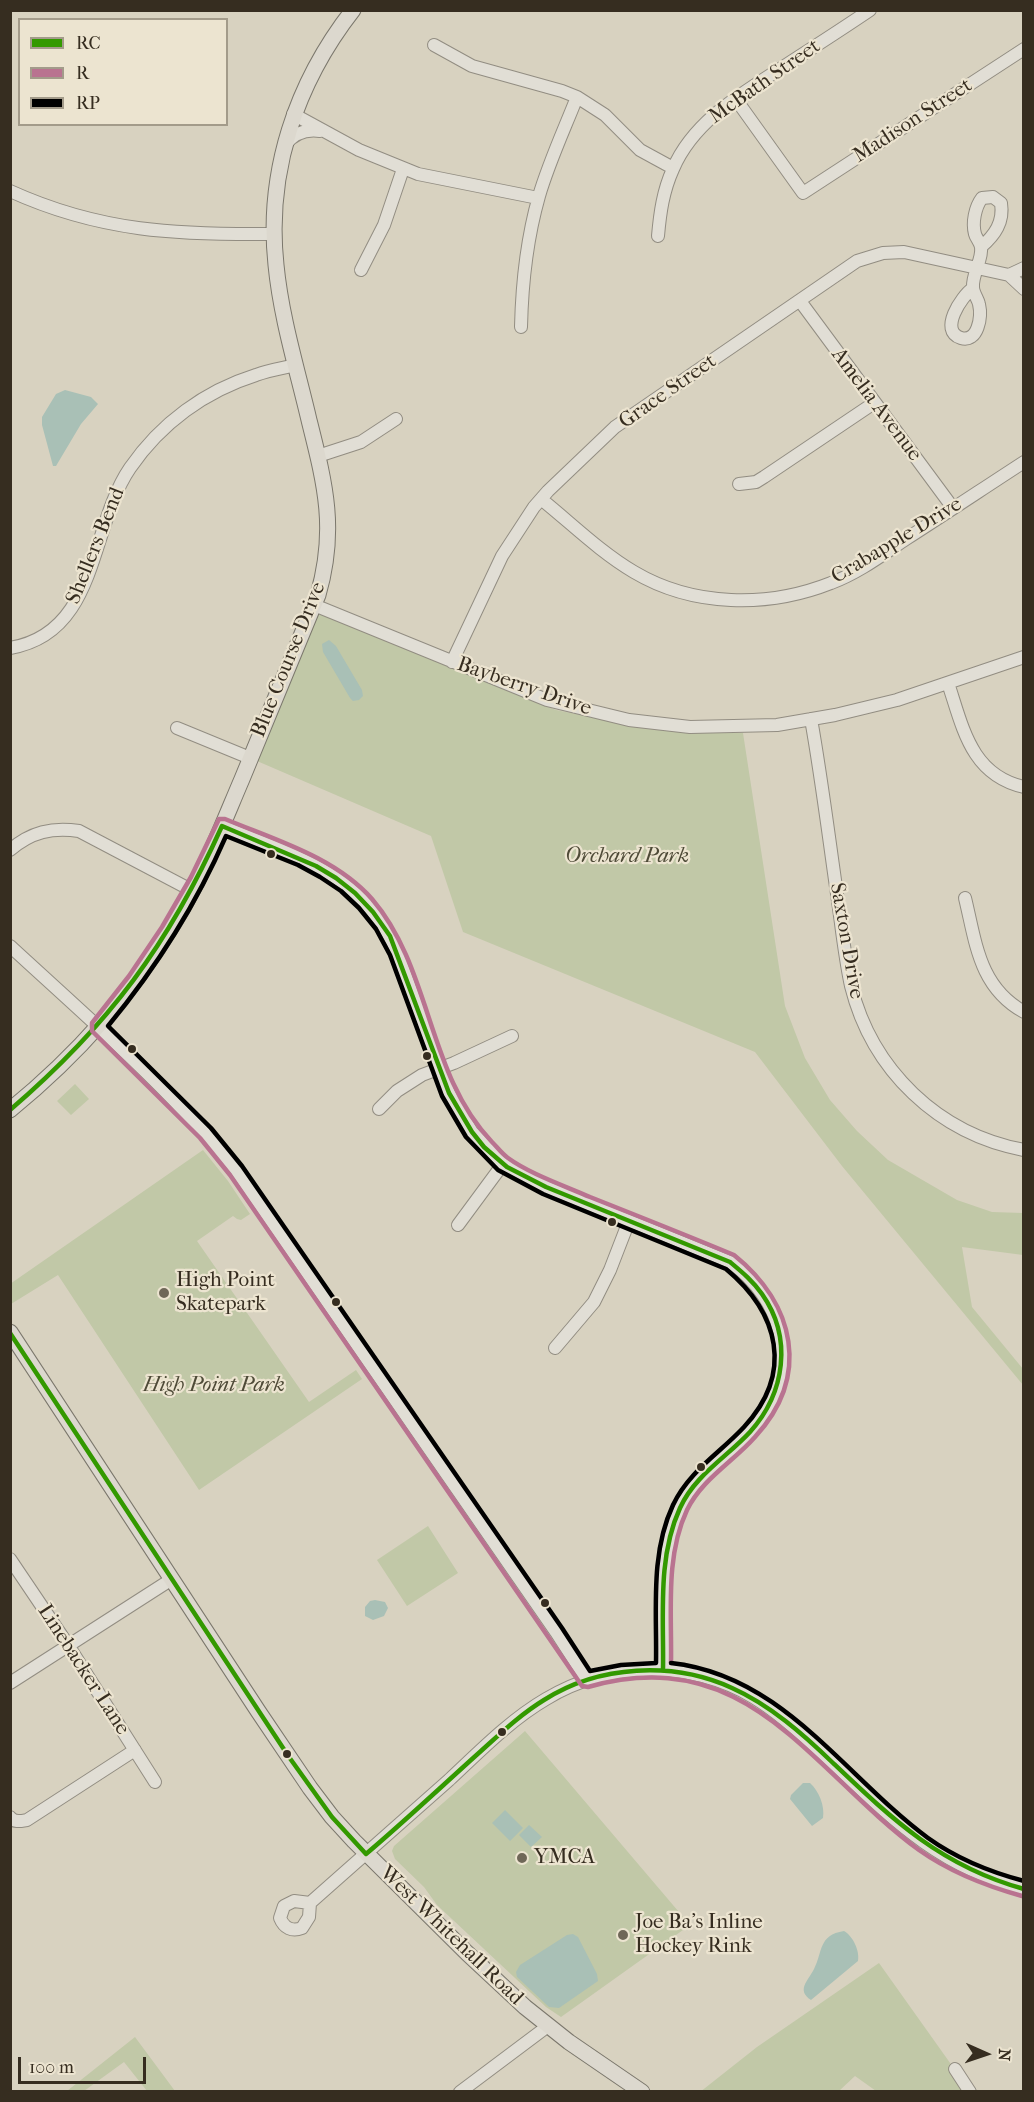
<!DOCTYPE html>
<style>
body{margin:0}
#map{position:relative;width:1034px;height:2102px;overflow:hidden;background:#d8d2c0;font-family:"IM FELL French Canon",serif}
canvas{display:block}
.frame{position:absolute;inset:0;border:12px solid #362d20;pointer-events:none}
.legend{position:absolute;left:18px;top:18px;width:210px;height:108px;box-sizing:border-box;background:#ece4d0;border:2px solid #a39b8a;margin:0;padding:8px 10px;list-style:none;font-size:18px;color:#362d20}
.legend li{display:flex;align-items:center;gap:12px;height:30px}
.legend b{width:30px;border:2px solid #a39b8a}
.north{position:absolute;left:956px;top:2024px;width:60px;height:60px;-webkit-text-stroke:4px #ece4d0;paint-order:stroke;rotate:93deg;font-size:16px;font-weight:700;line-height:24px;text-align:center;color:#362d20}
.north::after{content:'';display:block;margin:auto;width:21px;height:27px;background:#362d20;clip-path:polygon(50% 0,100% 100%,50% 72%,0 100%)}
.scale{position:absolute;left:18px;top:2057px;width:128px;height:27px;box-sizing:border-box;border:3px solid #362d20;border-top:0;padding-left:8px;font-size:18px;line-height:21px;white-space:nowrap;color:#362d20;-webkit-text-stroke:4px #ece4d0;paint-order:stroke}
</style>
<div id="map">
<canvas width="1034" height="2102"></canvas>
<div class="frame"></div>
<ul class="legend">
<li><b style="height:8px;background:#390"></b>RC</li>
<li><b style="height:8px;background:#b97390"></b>R</li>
<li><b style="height:8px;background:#000"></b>RP</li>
</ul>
<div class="north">N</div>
<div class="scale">100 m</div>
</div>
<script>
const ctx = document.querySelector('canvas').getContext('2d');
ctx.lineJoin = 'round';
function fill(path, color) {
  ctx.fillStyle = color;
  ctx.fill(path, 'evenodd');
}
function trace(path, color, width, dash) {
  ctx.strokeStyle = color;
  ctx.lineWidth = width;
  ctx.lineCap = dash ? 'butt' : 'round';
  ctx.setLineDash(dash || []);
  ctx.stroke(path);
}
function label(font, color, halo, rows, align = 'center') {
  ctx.font = font + ' "IM FELL French Canon",serif';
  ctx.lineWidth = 4.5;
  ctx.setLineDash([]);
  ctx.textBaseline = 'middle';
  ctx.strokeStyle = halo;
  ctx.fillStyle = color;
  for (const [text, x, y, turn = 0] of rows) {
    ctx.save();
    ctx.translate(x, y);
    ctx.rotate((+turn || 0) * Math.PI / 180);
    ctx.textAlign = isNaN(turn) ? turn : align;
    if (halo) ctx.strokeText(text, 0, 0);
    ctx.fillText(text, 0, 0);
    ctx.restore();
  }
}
const green = new Path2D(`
 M318,615H324L334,619L556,710L635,726L710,733H743L785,1006L805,1058L830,1100L857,1131L888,1160L957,1200L992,1212L1023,1213V1255L962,1247L972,1307L1023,1369V1385L842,1166L755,1052L463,932L431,836L257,761Z
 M75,1084L89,1099L71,1115L57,1101Z
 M203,1150L228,1181L250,1214L241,1220L237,1219L233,1216L197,1241L309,1402L356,1370L362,1379L199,1490L58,1275L11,1304L10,1284Z
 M428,1526L458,1573L407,1606L377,1560Z
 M525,1731L690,1925L561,2017L546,2007L437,1905L424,1887L395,1859L392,1851L394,1846Z
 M879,1963L970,2091H876L855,2076L839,2091L700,2092L757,2047Z
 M135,2037L175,2091H147L124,2062L84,2091H67Z`);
const water = new Path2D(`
 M65,390L91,397L98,404L81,424L56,466H53L42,425V417L56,394Z
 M329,640L336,646L362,690L363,696L359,700L353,701L350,698L323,652L322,644Z
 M375,1600L385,1602L388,1608L384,1616L373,1620L365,1616V1607L370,1601Z
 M803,1783H810C819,1791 825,1806 823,1818L812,1826L790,1799L791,1795Z
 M505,1810L523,1828L510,1841L492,1823Z
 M529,1825L542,1837L531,1847L519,1835Z
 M844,1931C853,1936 860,1951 858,1961L811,2000C796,1990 808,1981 814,1969C823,1952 818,1935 844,1931Z
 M573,1934L578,1937L597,1974L598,1981L559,2008L549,2007L517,1977L516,1972L520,1965L567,1935Z`);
const minor = new Path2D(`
 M434,45L472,66L562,91L577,97L605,115L640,150L673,168
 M735,98L803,193L1024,49
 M293,114L359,150L418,174L538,198
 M285,145C294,133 306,129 320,131
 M10,191C100,232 178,235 274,234
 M658,236C660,213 663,191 673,169C694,120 743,93 786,65C814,47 842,29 870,10
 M361,270L384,225L403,169
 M1009,275L1024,268
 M972,289C962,296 938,331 961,338C978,343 982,317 979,304C978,299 973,293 973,287C972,274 983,259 981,247C980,242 976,238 975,234C972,223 975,207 982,198L993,197L1001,203C1004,222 995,235 981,247
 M800,301L953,508
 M521,327C522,283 527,238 539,196C549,162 564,130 577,97
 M318,456L361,442L396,419
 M739,484L756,482L764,477L874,403
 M541,499C571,523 600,552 634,572C693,607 768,608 831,583C858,573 882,555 906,539C945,514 984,488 1024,462
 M314,605L547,700L629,720L690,727L777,725L835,715L897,700L1024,657
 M10,648C99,633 89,528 130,468C161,423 205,391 256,375C269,370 283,368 296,365
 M452,662L502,556L534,507L548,491L615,427L857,261L883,253L904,252L1009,275L1024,289
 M948,683C963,728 971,775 1024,787
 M811,719C821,775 828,831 836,887C841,920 844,954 851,986C872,1070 938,1134 1024,1150
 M177,728L250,758
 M222,826C297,858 361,871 397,952L449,1093L472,1132L503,1164L546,1187L730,1262C783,1299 801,1367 759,1421C735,1453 697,1470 680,1508C657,1558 665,1616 663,1670
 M10,850C31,832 52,827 79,831L193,891
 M965,898C976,943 979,987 1024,1012
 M10,946C88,1018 170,1088 236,1170L556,1632L587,1680
 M379,1109L397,1091L422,1075L454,1063L512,1036
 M458,1225L503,1164
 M555,1348L594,1302L610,1270L629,1221
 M10,1559L68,1645L155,1782
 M10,1683L172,1579
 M10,1817C14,1823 21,1821 27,1820L135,1750
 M310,1903L294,1901L284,1906L280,1918C284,1928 292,1932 302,1928L309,1917L310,1903C356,1862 403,1821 449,1780C479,1752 510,1720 546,1699C609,1661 690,1660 753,1697C778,1712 799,1732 820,1751C886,1812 933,1865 1024,1889
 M955,2069L970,2092
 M460,2092L548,2026`);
const major = new Path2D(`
 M10,1110C75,1057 131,995 174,923C202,878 221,828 242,779C267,718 293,656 318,595C337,529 325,484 309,420C297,369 281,317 276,265C266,172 296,83 353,10
 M10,1332L258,1711L310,1788L332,1817L354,1841L467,1953L525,2007L569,2042L642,2092`);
const bus1 = new Path2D(`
 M10,1110C109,1025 169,944 222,826L316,866L336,878L355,893L373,912L390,936L449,1093L472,1132L484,1147L507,1167L546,1187L730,1262C742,1272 753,1281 762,1294C793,1338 785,1393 750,1432C727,1457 695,1475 680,1508C657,1558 664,1617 663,1670
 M10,1333L289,1757L332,1817L366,1854C405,1821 443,1785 481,1751C501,1733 521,1714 544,1700C599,1665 673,1661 732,1688C770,1705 803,1734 833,1763C893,1820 941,1866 1024,1889`);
const bus2 = new Path2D(`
 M671,1663C672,1613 665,1557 687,1510C702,1479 733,1462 755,1437C811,1376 795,1304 734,1255C686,1235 638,1216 590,1197C565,1186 530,1174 508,1158C502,1154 497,1147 492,1142C427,1075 432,969 372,899C335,857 275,840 225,819H219L191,877L162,927L129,976L92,1023V1031L200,1138L230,1175L582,1686L588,1687C749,1642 809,1769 919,1850C950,1872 986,1886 1022,1896`);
const bus3 = new Path2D(`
 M226,836L298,865L320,877L341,891L359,908L376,929L390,955L442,1096L466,1137L498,1170L543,1194L726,1269C779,1313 794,1373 744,1427C720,1453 689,1471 673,1505C650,1554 657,1610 656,1663L621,1665L590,1671L562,1628L242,1166L211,1128L108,1026C156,968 196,905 226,836Z
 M671,1663C783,1675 844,1776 928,1838C956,1858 990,1872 1024,1881`);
const markers = [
 [271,854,5,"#362d20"],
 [132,1049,5,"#362d20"],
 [427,1056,5,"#362d20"],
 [612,1222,5,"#362d20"],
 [164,1293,6,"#6f6758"],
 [336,1302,5,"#362d20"],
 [701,1467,5,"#362d20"],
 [545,1603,5,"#362d20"],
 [502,1732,5,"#362d20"],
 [287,1754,5,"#362d20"],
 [522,1858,6,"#6f6758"],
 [623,1935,6,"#6f6758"]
];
const streetNames = [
 ["McBath Street",765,82,-35],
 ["Madison Street",913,121,-33],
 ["Grace Street",668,392,-35],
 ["Amelia Avenue",876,405,53],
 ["Crabapple Drive",897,541,-31],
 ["Shellers Bend",96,546,-68],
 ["Blue Course Drive",289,660,-68],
 ["Bayberry Drive",524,687,19],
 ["Saxton Drive",846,941,80],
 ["Linebacker Lane",83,1670,57],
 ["West Whitehall Road",451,1936,44]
];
const parkNames = [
 ["Orchard Park",627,857],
 ["High Point Park",214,1386]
];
const poiNames = [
 ["High Point",176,1281],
 ["Skatepark",176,1305],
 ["YMCA",534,1858],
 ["Joe Ba's Inline",635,1923],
 ["Hockey Rink",635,1947]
];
fill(green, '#c1c8a7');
fill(water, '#a9c0b6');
trace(minor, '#928d82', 14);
trace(major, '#7b776c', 17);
trace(minor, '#e1ded5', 12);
trace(major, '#dcd8ce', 15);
trace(bus1, '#390', 4.5);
trace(bus2, '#b97390', 4.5);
trace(bus3, '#000', 4.5);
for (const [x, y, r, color] of markers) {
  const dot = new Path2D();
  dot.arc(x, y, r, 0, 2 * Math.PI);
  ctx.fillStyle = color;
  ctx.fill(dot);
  trace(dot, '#ece4d0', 2);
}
label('21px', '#362d20', '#ece4d0', streetNames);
label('italic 21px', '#4e4a37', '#ece4d0', parkNames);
label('21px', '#362d20', '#ece4d0', poiNames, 'left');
</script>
